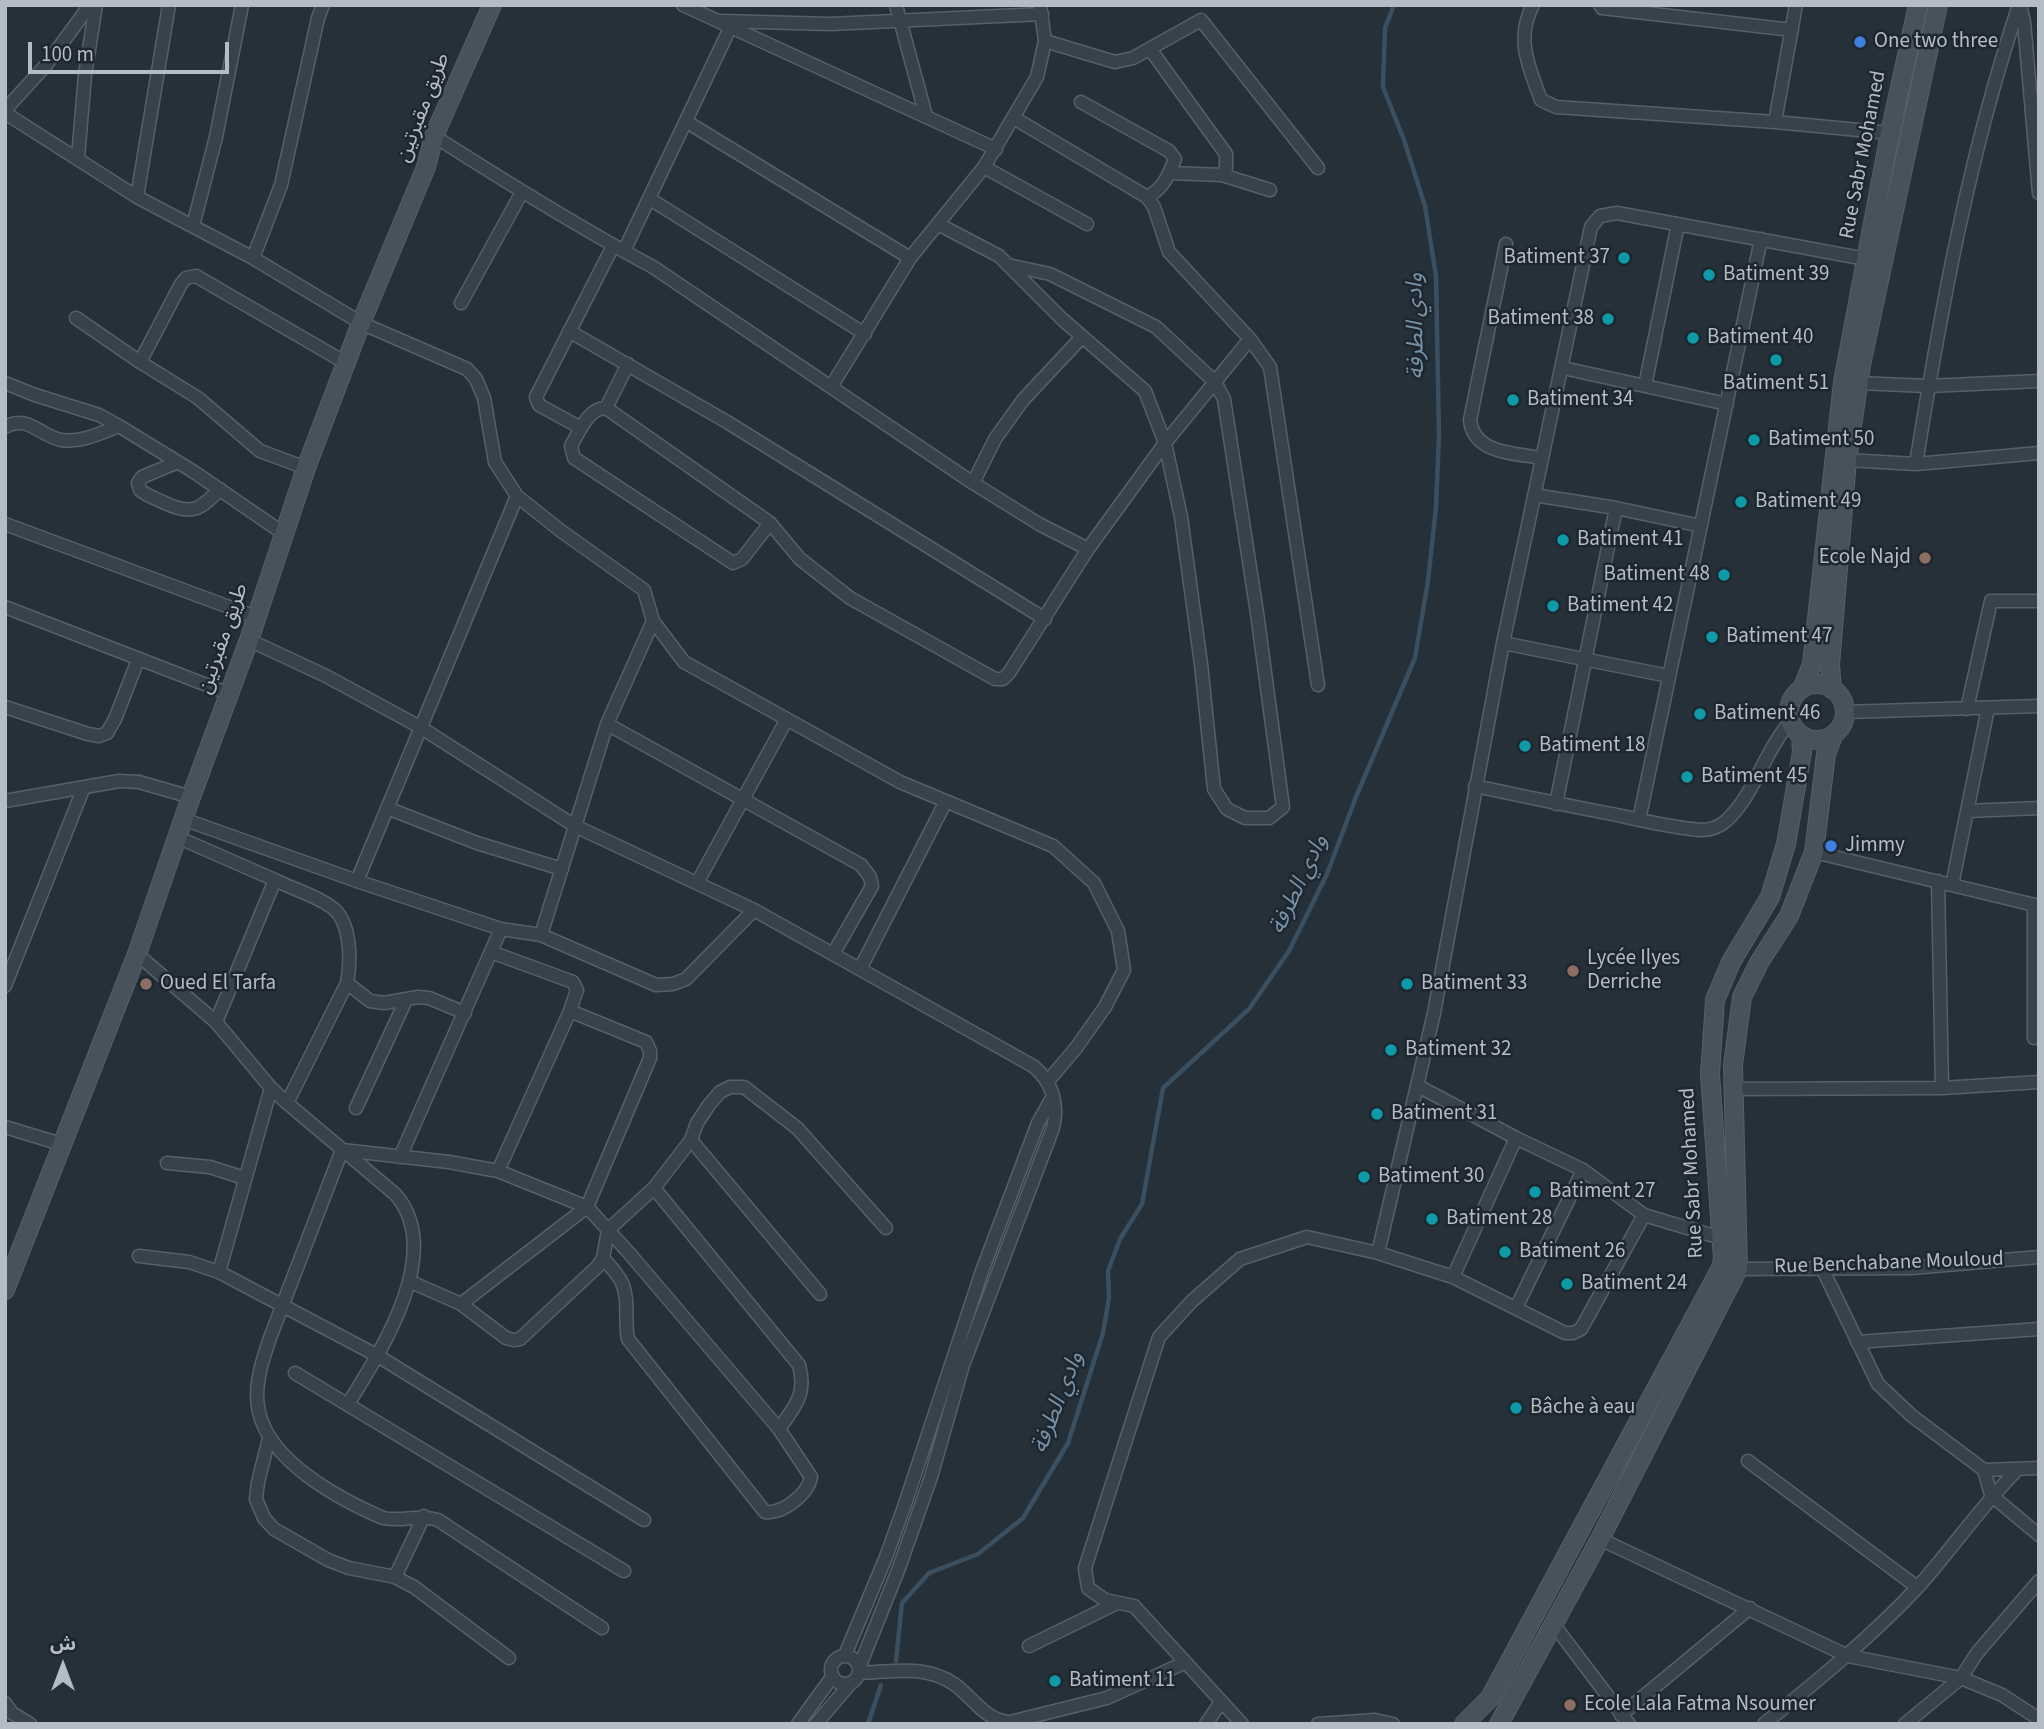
<!DOCTYPE html>
<meta charset="utf-8">
<style>
body{margin:0}
#map{position:relative;width:2044px;height:1729px;overflow:hidden;background:#253039;font-family:"Source Sans 3","Noto Sans Arabic",sans-serif}
canvas{display:block}
.frame{position:absolute;inset:0;border:7px solid #b4bdc5;pointer-events:none}
.north{position:absolute;left:28px;top:1631px;width:70px;height:70px;-webkit-text-stroke:5px #1e272f;paint-order:stroke;rotate:0deg;font-size:19px;font-weight:700;line-height:28px;text-align:center;color:#b4bdc5}
.north::after{content:'';display:block;margin:auto;width:24px;height:32px;background:#b4bdc5;clip-path:polygon(50% 0,100% 100%,50% 72%,0 100%)}
.scale{position:absolute;left:28px;top:42px;width:201px;height:32px;box-sizing:border-box;border:4px solid #b4bdc5;border-top:0;padding-left:9px;font-size:21px;line-height:24px;white-space:nowrap;color:#b4bdc5;-webkit-text-stroke:5px #1e272f;paint-order:stroke}
</style>
<div id="map">
<canvas width="2044" height="1729"></canvas>
<div class="frame"></div>
<div class="north">ش</div>
<div class="scale">100 m</div>
</div>
<script>
const ctx = document.querySelector('canvas').getContext('2d');
ctx.lineJoin = 'round';
function trace(path, color, width, dash) {
  ctx.strokeStyle = color;
  ctx.lineWidth = width;
  ctx.lineCap = dash ? 'butt' : 'round';
  ctx.setLineDash(dash || []);
  ctx.stroke(path);
}
function label(font, color, halo, rows, align = 'center') {
  ctx.font = font + ' "Source Sans 3","Noto Sans Arabic",sans-serif';
  ctx.lineWidth = 5;
  ctx.setLineDash([]);
  ctx.textBaseline = 'middle';
  ctx.strokeStyle = halo;
  ctx.fillStyle = color;
  for (const [text, x, y, turn = 0] of rows) {
    ctx.save();
    ctx.translate(x, y);
    ctx.rotate((+turn || 0) * Math.PI / 180);
    ctx.textAlign = isNaN(turn) ? turn : align;
    if (halo) ctx.strokeText(text, 0, 0);
    ctx.fillText(text, 0, 0);
    ctx.restore();
  }
}
const stream = new Path2D(`
 M896,1661L902,1603L929,1573L978,1554L1023,1518L1068,1443L1103,1333L1109,1298L1108,1271L1120,1239L1142,1204L1163,1088L1249,1009L1289,951L1327,874L1356,797L1415,658L1428,581L1436,507L1439,435L1436,276L1425,206L1404,140L1383,87L1385,28L1394,5
 M868,1724L881,1685`);
const street = new Path2D(`
 M683,5L996,149
 M896,5L926,116
 M1533,5C1515,39 1529,67 1541,100L1556,107L1775,122L1890,133
 M1600,5L1602,8L1792,30
 M2020,5L2024,22L2039,193
 M721,21L830,24L1042,14
 M1045,41L1115,62L1133,58L1201,20L1318,168
 M1150,49L1226,154V168L1222,175
 M1081,102L1169,151L1175,159C1169,175 1163,189 1147,197
 M5,110L46,65L90,5
 M5,113L137,197L253,258L361,323L467,369L476,379L484,398L495,462L517,496L561,531L644,590L653,621L684,662L900,782L1053,846L1094,883L1118,931L1124,970L1105,1007L1076,1048L1048,1081
 M1014,118L1147,197L1154,207L1169,252L1250,339L1270,367L1318,685
 M687,122L910,258
 M1775,122L1796,5
 M434,136C506,182 578,227 653,267L973,483L1039,524L1088,549
 M78,158L85,75L96,5
 M984,167L1087,224
 M1170,173L1222,175L1270,190
 M137,197L169,5
 M650,199L865,334
 M1678,224L1645,386L1727,404
 M193,226L216,137L242,5
 M1506,244L1470,420C1474,454 1514,453 1542,458
 M624,251L730,28
 M253,258L281,185L318,18L323,5
 M1008,265L1050,274L1156,327L1215,382L1224,399L1257,613L1283,807L1269,818H1245L1227,809L1214,789L1201,664L1181,517L1165,443L1250,339
 M461,303L522,192
 M76,318L140,362L198,398L260,451L306,468
 M569,331L727,422L1045,619
 M140,362L181,284L186,278L196,276L346,363
 M628,364L606,408C588,408 579,432 571,446L574,458L733,563L742,559L770,523
 M1563,368L1645,386
 M5,383L35,395L99,415L119,426L194,472L283,533
 M1859,383L1928,386L2039,381
 M831,387L910,258L984,167L1037,77L1045,41L1040,5
 M606,408L770,523L800,559L850,598L995,679H1003L1009,673L1088,549L1165,443L1145,391L1062,319L999,256L938,224
 M5,427C28,414 40,436 61,440C81,443 101,433 119,426
 M581,428L539,405L536,397L613,246
 M1847,460L1916,464L2039,453
 M178,462L142,477L138,483L140,490C147,496 157,499 165,503C192,516 201,509 220,489
 M1916,464C1941,309 1969,154 2019,5
 M973,483L995,439L1023,400L1082,337
 M1534,495L1616,508L1701,526
 M5,524L256,617
 M5,607L230,694
 M249,640L326,676L420,727L575,826L754,910L1033,1066C1052,1081 1059,1104 1053,1128L963,1365L931,1477L899,1568L859,1668
 M1503,643L1669,676
 M5,707L88,734L99,736L107,733L115,719L138,660
 M1967,709L1991,601H2039
 M1845,712L2039,706
 M607,724L861,865L870,877L872,886L833,954
 M1475,786C1522,796 1569,806 1617,815C1644,821 1673,828 1701,830C1710,830 1719,827 1726,821C1755,794 1763,754 1789,723
 M5,801L119,781L139,782L191,797
 M1556,804L1616,508
 M387,808L477,843L562,869
 M1967,811L2039,808
 M183,819L357,881L501,929L541,935L607,724L653,621
 M1639,820L1761,239
 M177,837L275,880
 M1814,852L2039,906
 M357,881L517,496
 M1938,881L1942,1088
 M697,883L787,719
 M1952,885L1988,708
 M2034,905V1038
 M541,935L656,985L673,984L686,979L754,910
 M491,952L573,982L577,990L570,1011L498,1171
 M137,954L216,1022L271,1088L287,1103L395,1194C446,1251 381,1351 348,1404
 M860,969L946,801
 M347,983L370,1001L384,1003L418,997L429,998L465,1013
 M5,986L84,787
 M216,1022L275,880C293,889 314,895 330,906C352,920 351,961 347,983L287,1103
 M1418,1086L1516,1138L1583,1170L1644,1215L1721,1238
 M271,1088L219,1272L378,1356L644,1520
 M1733,1089L1942,1088L2039,1082
 M356,1108L406,1000
 M5,1127L61,1144
 M691,1140L820,1294
 M400,1157L501,929
 M167,1163L210,1167L244,1178
 M654,1188L799,1365C807,1395 795,1406 779,1429
 M1378,1253L1434,1013L1503,643L1591,227L1600,216L1617,213L1866,259
 M139,1256L189,1262L219,1272
 M1738,1269L1911,1268L2039,1257
 M1823,1270L1878,1384L1912,1416L1984,1470L1991,1495L2039,1535
 M1453,1277L1516,1138
 M411,1282L461,1304L506,1338L514,1340L520,1339L598,1266L603,1258L608,1230L654,1188L691,1140L697,1123L709,1105L720,1092L730,1087H744L797,1128L886,1228
 M461,1304L587,1207L650,1058V1051L646,1042L570,1011
 M1516,1308L1583,1170
 M1857,1342L2039,1329
 M295,1373L624,1571
 M269,1438L258,1482L256,1499L264,1518L274,1529L328,1560L349,1568L395,1577L414,1587L509,1658
 M1748,1461L1917,1587
 M1984,1470L2039,1468
 M1600,1539L1848,1656L1961,1678L2002,1695L2039,1719
 M395,1577L424,1516
 M1554,1625L1629,1724
 M602,1628L438,1520C417,1514 402,1522 383,1518C339,1499 270,1462 259,1412C253,1388 262,1361 270,1338L342,1150L449,1162L498,1171L587,1207L629,1253L779,1429L811,1477C808,1494 783,1514 765,1512L628,1339C624,1321 630,1298 621,1281C617,1273 609,1265 603,1258
 M1029,1646L1117,1603
 M845,1655L886,1557L905,1504L982,1271L1038,1123L1052,1098
 M831 1670a14 14 0 1 1 28 0a14 14 0 1 1-28 0Z
 M859,1673C892,1672 925,1664 954,1684C974,1698 985,1721 1010,1722L1107,1698L1184,1663
 M5,1703L12,1713L30,1724
 M1621,1715L1750,1608
 M798,1724L832,1677
 M816,1724L850,1684
 M1206,1724L1221,1702
 M1242,1724L1134,1606L1105,1600L1088,1588L1085,1568L1159,1337L1192,1301L1240,1259L1307,1237L1378,1253L1453,1277L1565,1333H1573L1581,1329L1644,1215
 M1318,1724L1375,1720L1393,1724
 M1764,1724C1817,1681 1870,1638 1917,1588C1952,1549 1981,1506 2018,1469
 M1905,1724L1961,1678L1977,1653L2039,1581`);
const secondary = new Path2D(`
 M1789 712a28 28 0 1 1 56 0a28 28 0 1 1-56 0Z
 M1803,687L1812,664L1843,382L1890,133L1918,5
 M1832,689L1830,665L1847,460L1861,365L1938,5
 M5,1290L137,954L191,797L249,640L306,468L361,323L426,167L434,136L492,5
 M1464,1724L1490,1698L1721,1268L1723,1259L1710,1074L1715,1000L1731,962L1770,897L1786,844L1802,752L1801,736
 M1499,1724L1600,1539L1738,1269L1733,1065L1742,997L1760,961L1789,916L1814,852L1826,754L1833,736`);
const markers = [
 [1860,42,7,"#3f7fe0"],
 [1624,258,7,"#0f9aa8"],
 [1709,275,7,"#0f9aa8"],
 [1608,319,7,"#0f9aa8"],
 [1693,338,7,"#0f9aa8"],
 [1776,360,7,"#0f9aa8"],
 [1513,400,7,"#0f9aa8"],
 [1754,440,7,"#0f9aa8"],
 [1741,502,7,"#0f9aa8"],
 [1563,540,7,"#0f9aa8"],
 [1925,558,7,"#8d6e63"],
 [1724,575,7,"#0f9aa8"],
 [1553,606,7,"#0f9aa8"],
 [1712,637,7,"#0f9aa8"],
 [1700,714,7,"#0f9aa8"],
 [1525,746,7,"#0f9aa8"],
 [1687,777,7,"#0f9aa8"],
 [1831,846,7,"#3f7fe0"],
 [1573,971,7,"#8d6e63"],
 [146,984,7,"#8d6e63"],
 [1407,984,7,"#0f9aa8"],
 [1391,1050,7,"#0f9aa8"],
 [1377,1114,7,"#0f9aa8"],
 [1364,1177,7,"#0f9aa8"],
 [1535,1192,7,"#0f9aa8"],
 [1432,1219,7,"#0f9aa8"],
 [1505,1252,7,"#0f9aa8"],
 [1567,1284,7,"#0f9aa8"],
 [1516,1408,7,"#0f9aa8"],
 [1055,1681,7,"#0f9aa8"],
 [1570,1705,7,"#8d6e63"]
];
const poiNames = [
 ["One two three",1874,42],
 ["Batiment 37",1610,258,"right"],
 ["Batiment 39",1723,275],
 ["Batiment 38",1594,319,"right"],
 ["Batiment 40",1707,338],
 ["Batiment 51",1776,384,"center"],
 ["Batiment 34",1527,400],
 ["Batiment 50",1768,440],
 ["Batiment 49",1755,502],
 ["Batiment 41",1577,540],
 ["Ecole Najd",1911,558,"right"],
 ["Batiment 48",1710,575,"right"],
 ["Batiment 42",1567,606],
 ["Batiment 47",1726,637],
 ["Batiment 46",1714,714],
 ["Batiment 18",1539,746],
 ["Batiment 45",1701,777],
 ["Jimmy",1845,846],
 ["Lycée Ilyes",1587,959],
 ["Derriche",1587,983],
 ["Oued El Tarfa",160,984],
 ["Batiment 33",1421,984],
 ["Batiment 32",1405,1050],
 ["Batiment 31",1391,1114],
 ["Batiment 30",1378,1177],
 ["Batiment 27",1549,1192],
 ["Batiment 28",1446,1219],
 ["Batiment 26",1519,1252],
 ["Batiment 24",1581,1284],
 ["Bâche à eau",1530,1408],
 ["Batiment 11",1069,1681],
 ["Ecole Lala Fatma Nsoumer",1584,1705]
];
const streetNames = [
 ["طريق مقبرتين",424,108,-69],
 ["Rue Sabr Mohamed",1864,155,-79],
 ["طريق مقبرتين",224,639,-71],
 ["Rue Sabr Mohamed",1693,1173,-93],
 ["Rue Benchabane Mouloud",1889,1264,-2]
];
const waterNames = [
 ["وادي الطرفة",1417,326,-91],
 ["وادي الطرفة",1300,885,-65],
 ["وادي الطرفة",1059,1403,-69]
];
trace(stream, '#3a4f5f', 4.5);
trace(street, '#576068', 15);
trace(secondary, '#576068', 20);
trace(street, '#38424a', 12);
trace(secondary, '#47525c', 18);
for (const [x, y, r, color] of markers) {
  const dot = new Path2D();
  dot.arc(x, y, r, 0, 2 * Math.PI);
  ctx.fillStyle = color;
  ctx.fill(dot);
  trace(dot, '#1e272f', 2.5);
}
label('21px', '#b4bdc5', '#1e272f', poiNames, 'left');
label('21px', '#b4bdc5', '#1e272f', streetNames);
label('italic 23px', '#7792a6', '#1e272f', waterNames);
</script>
